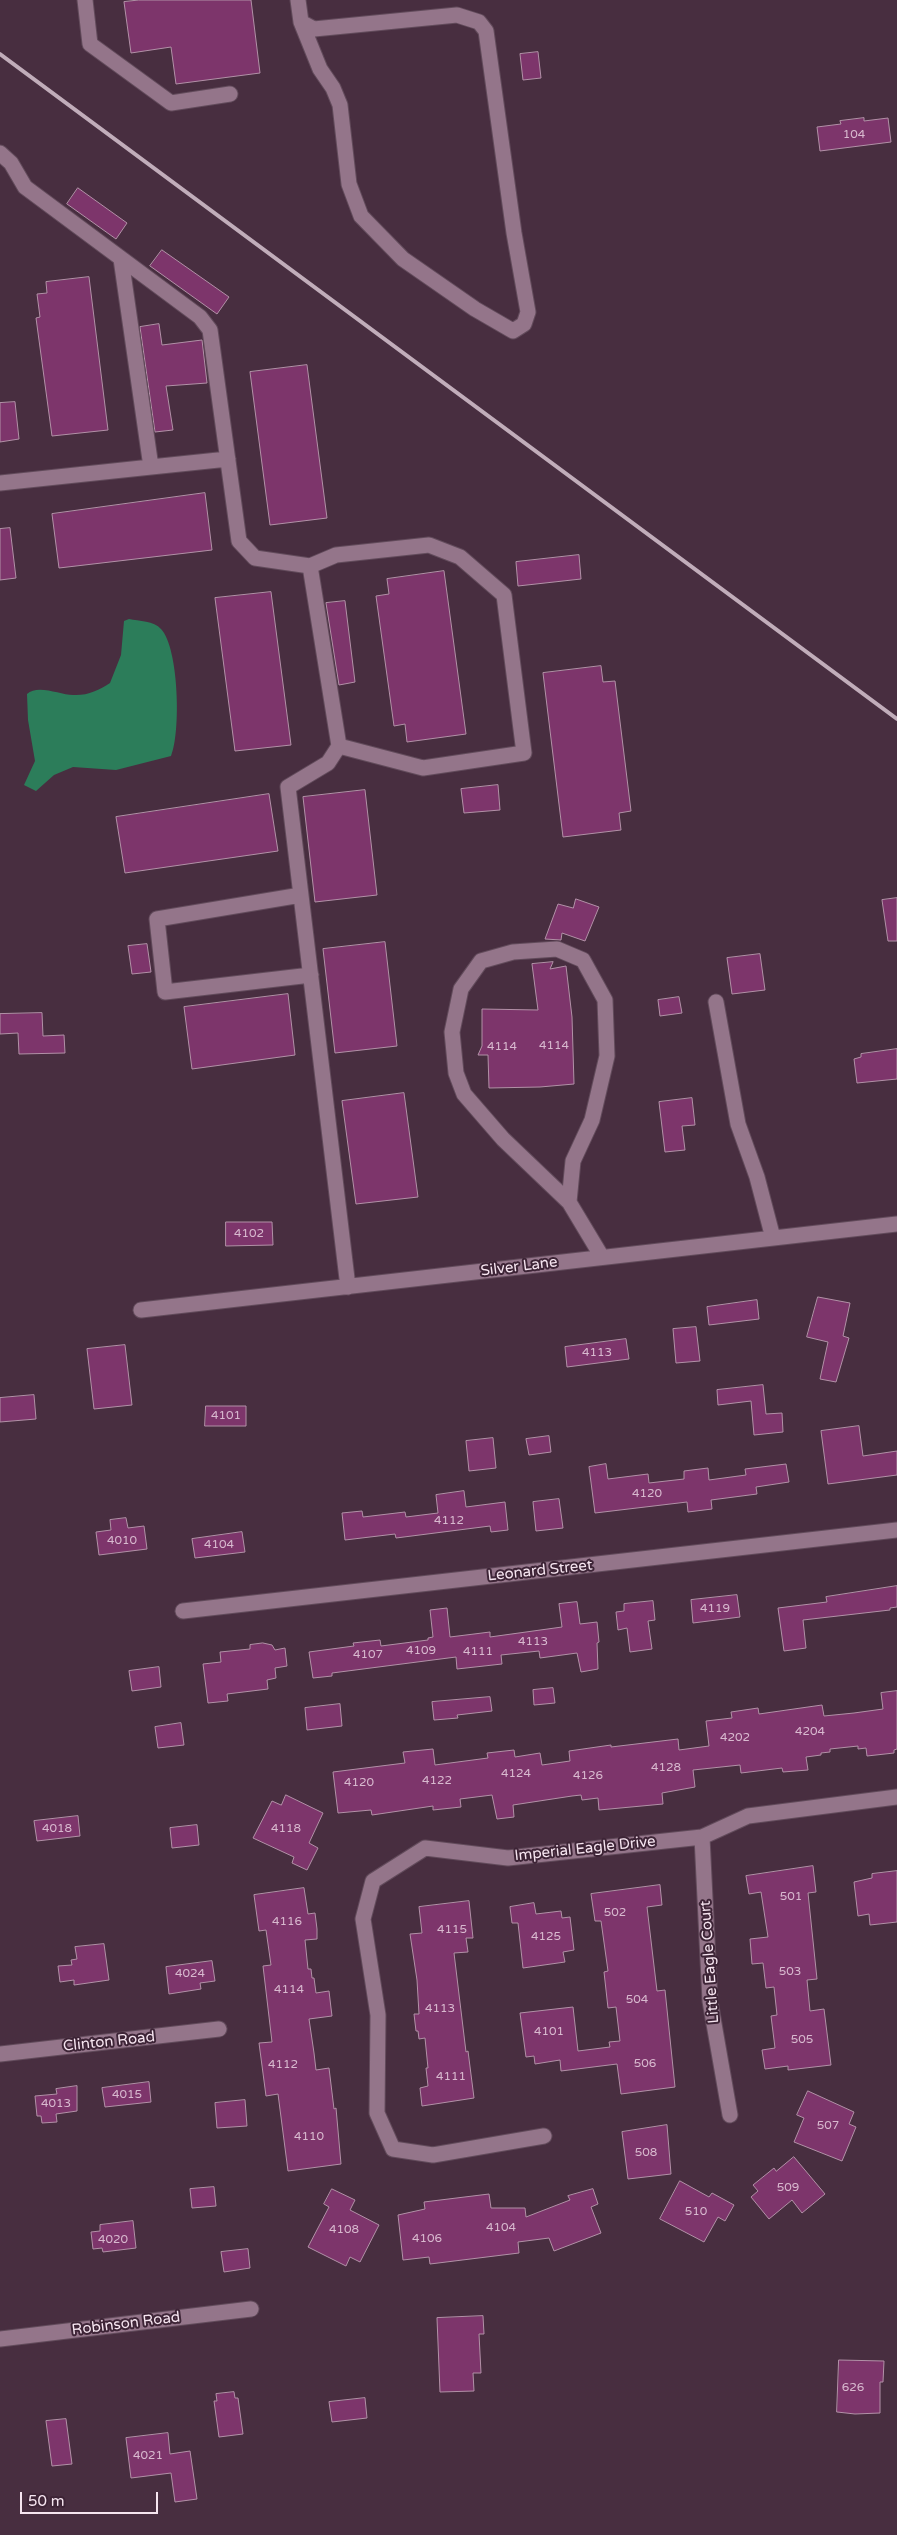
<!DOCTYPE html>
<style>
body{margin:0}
#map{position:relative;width:897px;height:2535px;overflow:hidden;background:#482e40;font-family:"Varela Round",sans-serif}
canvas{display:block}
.scale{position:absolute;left:20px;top:2492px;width:138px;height:22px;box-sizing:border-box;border:2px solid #f6e5f0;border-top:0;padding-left:6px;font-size:15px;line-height:18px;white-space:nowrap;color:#f6e5f0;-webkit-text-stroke:4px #3d2436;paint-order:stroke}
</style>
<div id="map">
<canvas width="897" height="2535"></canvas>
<div class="scale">50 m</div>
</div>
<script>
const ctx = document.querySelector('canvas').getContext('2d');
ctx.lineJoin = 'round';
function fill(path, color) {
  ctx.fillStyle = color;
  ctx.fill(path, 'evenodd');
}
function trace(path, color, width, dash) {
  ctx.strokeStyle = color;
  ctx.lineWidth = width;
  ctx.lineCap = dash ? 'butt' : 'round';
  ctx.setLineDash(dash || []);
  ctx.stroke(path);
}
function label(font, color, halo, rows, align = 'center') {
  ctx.font = font + ' "Varela Round",sans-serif';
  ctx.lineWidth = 4;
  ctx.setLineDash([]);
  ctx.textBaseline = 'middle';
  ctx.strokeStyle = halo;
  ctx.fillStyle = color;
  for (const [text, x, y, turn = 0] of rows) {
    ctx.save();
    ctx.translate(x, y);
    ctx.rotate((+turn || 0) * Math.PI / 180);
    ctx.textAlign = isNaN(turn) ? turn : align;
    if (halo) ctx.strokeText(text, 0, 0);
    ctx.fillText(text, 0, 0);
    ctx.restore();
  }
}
const water = new Path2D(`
 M129,619C139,621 154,621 161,629C179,648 181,733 171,756L116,770L73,767L54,775L36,791L24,785L35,761L28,720L27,694C38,684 60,695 73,695C87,696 99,690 110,683L121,655L124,621Z`);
const building = new Path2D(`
 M139,0H251L260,73L176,84L171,47L131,53L124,2Z
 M538,52L541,78L523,80L520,54Z
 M864,118V121L888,118L891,142L820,151L817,127L841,124L840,121Z
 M78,188L127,223L116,239L67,204Z
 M162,250L229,297L217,314L150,266Z
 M89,277L108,430L52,436L36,318L40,317L37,294L47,293L46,282Z
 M159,324L162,345L202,340L207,383L166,386L173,430L155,432L140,327Z
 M307,365L327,518L270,525L250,372Z
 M15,402L19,439L0,442V403Z
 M205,493L212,550L59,568L52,514Z
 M10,528L16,578L0,580V529Z
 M579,555L581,579L518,586L516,562Z
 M444,571L466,734L407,742L405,724L394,726L376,596L389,594L387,579Z
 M271,592L291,745L235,751L215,598Z
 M345,601L355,682L339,685L326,603Z
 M601,666L603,682L615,681L631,811L619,813L621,830L563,837L543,673Z
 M498,785L500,810L464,813L461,789Z
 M365,790L377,895L315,902L303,797Z
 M269,794L278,851L125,873L116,817Z
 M897,898V941H888L882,900Z
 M576,899L599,907L585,941L562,933L561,940L545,939L558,904L573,908Z
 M385,942L397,1046L335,1053L323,949Z
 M147,944L151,972L132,974L128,946Z
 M760,954L765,990L732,994L727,958Z
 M553,962L550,969L566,966L572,1017L574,1084L540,1087L489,1088L488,1055H478L482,1046V1009L538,1010L532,964Z
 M288,994L295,1055L192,1069L184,1007Z
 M679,997L682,1013L660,1016L658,1000Z
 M42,1013L43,1036L64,1035L65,1053L19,1054L18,1033L0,1034V1014Z
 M897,1049V1079L857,1083L854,1059L861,1057V1054Z
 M404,1093L418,1197L356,1204L342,1101Z
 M692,1098L695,1125L682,1126L685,1150L665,1152L659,1102Z
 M226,1222H272L273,1245L226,1246Z
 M818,1297L850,1303L843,1336L849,1338L836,1382L820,1379L828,1342L807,1337Z
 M757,1300L759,1319L709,1325L707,1307Z
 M696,1327L700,1361L676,1363L673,1329Z
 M626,1339L629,1359L567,1367L565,1347Z
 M125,1345L132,1405L94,1409L87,1349Z
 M763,1385L766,1414L782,1413L783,1432L754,1435L751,1401L718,1405L717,1390Z
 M34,1395L36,1419L0,1422V1398Z
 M206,1406H246V1426H205Z
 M859,1426L863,1456L897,1451V1475L828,1484L821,1431Z
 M549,1436L551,1452L529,1455L526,1439Z
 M493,1438L496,1468L469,1471L466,1441Z
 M606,1464L608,1479L648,1474L649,1483L684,1479V1471L708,1468L709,1480L746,1475L745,1469L786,1464L789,1482L756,1487L757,1494L711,1500L712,1509L688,1512L687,1502L595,1513L589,1467Z
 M464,1491L466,1507L505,1502L508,1530L491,1532L490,1526L396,1538L395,1534L345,1540L342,1513L362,1511L363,1517L405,1512L406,1517L438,1513L436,1495Z
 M559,1499L563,1528L536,1531L533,1502Z
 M126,1518L128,1528L144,1526L147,1549L99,1555L96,1532L111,1530L110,1520Z
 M242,1532L245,1552L195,1558L192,1539Z
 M897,1586V1607L890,1608V1610L803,1620L806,1648L784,1651L778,1608L827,1602L826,1597Z
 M737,1595L740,1617L693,1623L691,1600Z
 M653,1601L655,1620L648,1621L652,1649L630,1652L627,1628L618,1630L616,1612L624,1611V1604Z
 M577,1602L580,1624L597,1622L599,1642L597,1643L598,1669L581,1672L577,1653L540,1658L539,1651L501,1655L502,1664L457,1669L456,1657L332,1673V1676L313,1678L309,1652L354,1646L353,1643L380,1640L381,1646L428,1640V1638L433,1637L430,1610L447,1608L450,1637L490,1632V1637L562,1627L559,1604Z
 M263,1643L272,1645L275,1650L285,1648L287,1666L275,1668L276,1678L267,1680L268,1689L227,1694L228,1701L208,1703L203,1664L221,1662L220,1652L250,1649V1645Z
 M159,1667L161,1687L132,1691L129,1671Z
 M553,1688L555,1703L534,1705L533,1690Z
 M897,1691V1749L894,1750V1753L867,1756L866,1748L858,1749V1746L830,1749V1752L821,1753V1755L806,1757L808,1770L783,1772L782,1768L741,1773L740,1765L693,1770L695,1787L662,1793L663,1804L599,1810L598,1798L582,1800L581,1795L572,1796L513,1805L514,1817L497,1819L492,1795L460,1799L461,1807L433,1810V1806L372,1815L371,1810L338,1813L333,1772L405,1763L403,1752L433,1749L435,1765L488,1758L487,1753L514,1750L515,1757L540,1753L542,1765L570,1761L569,1751L611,1745V1747L678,1739L679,1750L709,1746L706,1721L732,1718L731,1712L758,1708L759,1714L822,1705L824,1716L854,1713L883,1709L881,1693Z
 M490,1697L492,1711L457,1715L458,1718L434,1720L432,1702Z
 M340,1704L342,1726L307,1730L305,1708Z
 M181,1723L184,1745L158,1748L155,1727Z
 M286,1795L323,1813L309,1843L318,1848L307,1870L292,1863L294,1857L253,1838L272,1801L281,1805Z
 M78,1816L80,1836L37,1841L34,1821Z
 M197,1825L199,1845L172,1848L170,1828Z
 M813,1866L816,1892L808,1893L817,1979L807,1980L810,2011L824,2009L831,2065L788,2070V2066L765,2069L762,2050L775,2048L771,2016L777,2015L774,1987L766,1988L763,1963L752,1964L750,1939L768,1937L761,1892L749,1894L746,1876Z
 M897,1871V1922L870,1925L869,1914L858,1916L854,1882L872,1878V1874Z
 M660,1885L662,1905L647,1907L657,1991L665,1990L675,2087L621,2094L617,2064L561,2071L560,2060L535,2064L534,2056L526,2057L520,2013L573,2007L578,2051L610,2047L609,2042L620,2041L616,2007L608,2008L604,1972L608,1971L601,1921H595L591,1894Z
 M304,1888L308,1914L315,1913L317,1929V1939L305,1940L308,1969H311L312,1978H314L316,1993L329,1991L331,2008L332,2016L309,2019L314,2053L316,2070L329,2068L334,2109L336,2108L341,2164L288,2171L278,2094L266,2096L259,2043L272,2042L263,1966L271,1965L266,1930L259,1931L254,1895Z
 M469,1901L473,1938H466L468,1952L454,1953L466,2052L468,2051L474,2098L422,2106L420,2088L428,2086L426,2068H428L425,2038L419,2039L418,2031H416L414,2014H419L417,1980L410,1934L422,1933L419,1907Z
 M534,1903L536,1914L561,1911L562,1918L570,1917L574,1950L563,1952L565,1962L523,1968L518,1923H512L510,1907Z
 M104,1944L109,1980L74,1985V1980L60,1982L58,1966L72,1965L71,1960L77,1959L75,1947Z
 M212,1961L215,1981L200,1983L201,1989L169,1994L166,1967Z
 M149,2082L151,2102L105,2107L102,2088Z
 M77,2086V2111L56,2114L57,2122L42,2123L41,2116H37L35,2096L57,2094L56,2089Z
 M808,2091L854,2112L849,2124L856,2127L842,2161L794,2142L804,2118L797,2115Z
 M245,2100L247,2126L217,2128L215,2103Z
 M667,2125L671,2174L628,2179L622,2132Z
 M794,2157L825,2194L802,2213L792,2200L769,2219L751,2197L758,2191L753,2185L774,2168L776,2171Z
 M680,2181L709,2197L712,2193L734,2205L725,2221L718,2217L704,2242L660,2219Z
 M214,2187L216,2206L192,2208L190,2189Z
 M332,2189L355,2200L350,2210L379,2225L360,2262L350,2257L346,2266L308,2247L329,2207L324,2204Z
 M593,2189L598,2204L591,2207L601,2233L554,2251L549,2238L518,2242L519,2253L430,2264L429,2257L403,2260L398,2215L425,2209L424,2202L489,2194L491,2208H525L526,2217L570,2200L568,2196Z
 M133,2221L136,2248L103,2252L102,2248L93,2249L91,2232L100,2231V2225Z
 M248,2249L250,2268L224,2272L221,2252Z
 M483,2316L484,2334H479L481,2373H473L474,2391L440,2392L437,2318Z
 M839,2360L884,2361L883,2382H880V2413L855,2414L837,2412Z
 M234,2392L235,2398H238L243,2434L219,2437L214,2401H217L216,2394Z
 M365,2398L367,2418L332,2422L329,2402Z
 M66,2419L72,2464L52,2466L46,2421Z
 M168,2433L170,2454L190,2451L197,2499L175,2502L171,2473L131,2478L126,2438Z`);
const minor = new Path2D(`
 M85,0L90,44L171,103L230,94
 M298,0L301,22L320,69L333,88L340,105L349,184L361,216L403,259L475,309L513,331L524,324L528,312L514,233L486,31L479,22L457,15L314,29L301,22
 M0,153L11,163L25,187L200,317L210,330L239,541L255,558L310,566L339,746L328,763L288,787L348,1287
 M121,259L151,467L228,459
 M0,483L151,467
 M310,566L336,555L429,545L460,557L504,595L524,753L423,768L339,746
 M301,895L157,919L165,992L311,975
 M716,1002L738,1124L757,1177L773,1238
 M569,1202L503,1139L464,1094L456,1073L452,1032L461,989L481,961L513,952L557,949L583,960L605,1000L607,1056L592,1120L573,1161L569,1202L602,1257
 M141,1310L897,1224
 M183,1611L897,1530
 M702,1837L710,2001L730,2115
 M0,2054L219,2029
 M544,2136L433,2155L393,2149L377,2113L378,2015L363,1919L373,1881L425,1848L508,1858L702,1837L748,1816L897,1797
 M0,2339L251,2309`);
const rail = new Path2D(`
 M0,54L897,719`);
const numberNames = [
 ["104",854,135],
 ["4114",554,1046],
 ["4114",502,1047],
 ["4102",249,1234],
 ["4113",597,1353],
 ["4101",226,1416],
 ["4120",647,1494],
 ["4112",449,1521],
 ["4010",122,1541],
 ["4104",219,1545],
 ["4119",715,1609],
 ["4113",533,1642],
 ["4109",421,1651],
 ["4111",478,1652],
 ["4107",368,1655],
 ["4204",810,1732],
 ["4202",735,1738],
 ["4128",666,1768],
 ["4124",516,1774],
 ["4126",588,1776],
 ["4122",437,1781],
 ["4120",359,1783],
 ["4018",57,1829],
 ["4118",286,1829],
 ["501",791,1897],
 ["502",615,1913],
 ["4116",287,1922],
 ["4115",452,1930],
 ["4125",546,1937],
 ["503",790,1972],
 ["4024",190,1974],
 ["4114",289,1990],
 ["504",637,2000],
 ["4113",440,2009],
 ["4101",549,2032],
 ["505",802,2040],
 ["506",645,2064],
 ["4112",283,2065],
 ["4111",451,2077],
 ["4015",127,2095],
 ["4013",56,2104],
 ["507",828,2126],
 ["4110",309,2137],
 ["508",646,2153],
 ["509",788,2188],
 ["510",696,2212],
 ["4104",501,2228],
 ["4108",344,2230],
 ["4106",427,2239],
 ["4020",113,2240],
 ["626",853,2388],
 ["4021",148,2456]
];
const streetNames = [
 ["Silver Lane",519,1267,-7],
 ["Leonard Street",540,1571,-6],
 ["Imperial Eagle Drive",585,1849,-6],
 ["Little Eagle Court",710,1962,-94],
 ["Clinton Road",109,2042,-6],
 ["Robinson Road",126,2324,-7]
];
fill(water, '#2c7d5a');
fill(building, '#7d356b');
trace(building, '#b291a7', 1);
trace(minor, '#624b5b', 17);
trace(minor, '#94758a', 15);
trace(rail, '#c1adba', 4);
label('12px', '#d8b9cf', null, numberNames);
label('15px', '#f6e5f0', '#3d2436', streetNames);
</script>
